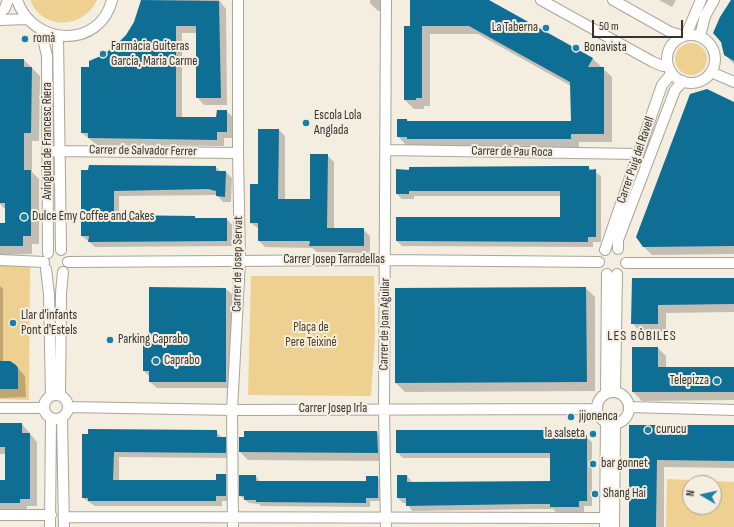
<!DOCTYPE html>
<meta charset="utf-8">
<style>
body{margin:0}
#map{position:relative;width:734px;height:527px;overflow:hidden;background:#f4eee1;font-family:"Sofia Sans Condensed",sans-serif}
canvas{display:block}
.north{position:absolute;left:682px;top:475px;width:40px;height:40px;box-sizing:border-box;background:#f4eee1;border:1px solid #a8a39a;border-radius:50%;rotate:279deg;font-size:11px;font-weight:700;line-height:16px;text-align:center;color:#36332f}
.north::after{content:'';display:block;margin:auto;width:14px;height:18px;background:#197fa9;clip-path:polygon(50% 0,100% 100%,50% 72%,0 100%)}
.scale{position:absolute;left:592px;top:20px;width:91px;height:18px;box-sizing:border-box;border:2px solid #36332f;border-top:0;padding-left:5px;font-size:12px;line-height:14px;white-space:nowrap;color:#36332f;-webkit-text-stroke:3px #f4eee1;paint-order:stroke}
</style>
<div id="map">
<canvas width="734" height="527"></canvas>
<div class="north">N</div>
<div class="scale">50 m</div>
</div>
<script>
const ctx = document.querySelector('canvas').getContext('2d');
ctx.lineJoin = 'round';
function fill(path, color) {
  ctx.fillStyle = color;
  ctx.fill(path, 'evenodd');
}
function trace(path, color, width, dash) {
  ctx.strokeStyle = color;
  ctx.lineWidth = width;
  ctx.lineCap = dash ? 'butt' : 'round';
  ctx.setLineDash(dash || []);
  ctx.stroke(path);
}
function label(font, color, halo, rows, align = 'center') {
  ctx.font = font + ' "Sofia Sans Condensed",sans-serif';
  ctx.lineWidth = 4;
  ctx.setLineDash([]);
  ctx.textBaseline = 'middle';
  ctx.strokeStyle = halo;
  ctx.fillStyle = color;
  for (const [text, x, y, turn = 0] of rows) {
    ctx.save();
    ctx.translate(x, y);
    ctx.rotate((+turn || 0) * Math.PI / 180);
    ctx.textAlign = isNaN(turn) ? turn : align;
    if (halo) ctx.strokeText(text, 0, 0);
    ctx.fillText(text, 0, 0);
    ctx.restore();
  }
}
const green = new Path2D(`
 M30,0H97C84,29 42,31 30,0Z
 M675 59a16 16 0 1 1 32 0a16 16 0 1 1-32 0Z
 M0,263L30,264L29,400L0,399Z
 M251,276H374L375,336L371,396L248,395Z
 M667,479L734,482V527H666ZM690,483H714V507H690Z`);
const shadow = new Path2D(`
 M150,0H219L226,9L227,105H204L197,97V33H182V118H217L226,111L234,118L233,138H224V146L97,145L82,133L90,68L126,36Z
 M370,0H384L388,11H378L370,3Z
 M411,0H487L593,59L612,77V142H579V147H416L414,145H406L398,136L407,120L409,122H572L571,86L478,34H430V106H424V109H414L405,100V27H411Z
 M659,0H676L672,7Z
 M734,0V64L725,55Z
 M0,60H24L40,76L39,141H32V172L39,179V244H32V254L0,255V224H6V210L0,204Z
 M734,103V254L652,255L643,246Z
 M279,130L285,136V200H311L327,155L334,162V229H363L370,236V253L317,252L312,248L265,247L259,241V229L251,223L259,185Z
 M216,167L221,172H226L232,178L231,202H223L217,195H214L119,196V216L195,217L197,219H227L232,225V246L95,247L82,236V171Z
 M588,167L601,176V242H593V247L402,246L397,241V218H561V196H414V199H402L397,194V170Z
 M633,279H734V312L666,313V332H641L632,323Z
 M0,286L3,289V362L17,367L25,376L26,397L0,398Z
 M150,288L226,289L233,295L232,388H157L150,382V377L144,371V336H150Z
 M586,288L595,297V391L405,392L396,383Z
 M658,348L666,356V368H734V400L642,401L633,392Z
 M0,424H22L37,442V506H27V510H0V481H6V454H0Z
 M630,426H734V468L664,467V527H630Z
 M216,431L222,438H225L231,443V458L119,457V481H217L226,475L231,481V501H222V506H95L83,498V435Z
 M579,431L592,442V506H584V512H556L553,509H535L412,511L407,503H403L398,498V476H407L413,483L551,482V458H403L397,452Z
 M377,432L386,441V461L248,460L240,452L245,438Z
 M256,476L260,482H367L377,477L382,481L381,501H370V507L261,506L259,504L249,503L240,496Z`);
const building = new Path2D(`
 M141,0L219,1L221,98H196V26H176V117H216L217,110H227V132H217V140L88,138V133H81V67H89V61L103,55L115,46L126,35L134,22Z
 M410,0H489L593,58L588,67H604V134H571V139H407V137H397V119H407V121H571L570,82L469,26H422V98H416V100H404V26H410Z
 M731,0H734V61L724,55L721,42L713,33L720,17Z
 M0,59H24V67H32L31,133H24V170H31V236H23V246H0V223H5V203H0Z
 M707,89L734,102V246L643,247L636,237L690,94Z
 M258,129H279L278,199H310V154H328L327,228H364V246H309L310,241H258V223H250V184H258Z
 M89,165L216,166V171H226L225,197L216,196V191L208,189L114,191V215L195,216V218H227V241L88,242L89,236H81V170H88Z
 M560,166H589V170L596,169V237H588V242L396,241V217H560V191H409V194H396V169L409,170V167Z
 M632,278H734V304L658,305V324H631Z
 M149,287L226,288V382H149V371H143V336L149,335Z
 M586,287L587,382L395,383V288Z
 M632,347H658V367H734V392H632Z
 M0,361H10L16,365L18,368V389H0Z
 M0,423H22V433H30V499H20V503H0V480H5V447H0Z
 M629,425H734V461L657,460L656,527H629Z
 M88,429L217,430V437H226V453L114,452L113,480H216V474H226V496H216V501H88V498H82V434H88Z
 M396,430H580L579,435H587V501H579V507H550V504H529L406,506V498H397V475H407V482L550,481V453H396Z
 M244,431H377L378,453L239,452V437H244Z
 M239,475H256V481H366V476H378V498H366V503L256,502V500H244V496H239Z`);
const street = new Path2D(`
 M17,0C33,47 100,49 112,0
 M386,0L384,409L386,527
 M541,0L653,62L663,66L668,65
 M613,0L670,32L683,36
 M0,13L5,8L8,0
 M0,20L27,19
 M41,30L47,56L48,253
 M686,35L701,0
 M667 59a24 24 0 1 1 48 0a24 24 0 1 1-48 0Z
 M58,36L61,250
 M700,36L705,16L714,0
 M711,72L734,82
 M386,150L638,154
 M52,151L238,153
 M618,249V240L675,90L683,81
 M605,250L662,85L672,73
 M0,260L44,262
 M68,262L386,260L599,262
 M626,263H734
 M46,269L49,294L51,396
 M597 408a16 16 0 1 1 32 0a16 16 0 1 1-32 0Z
 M615,392L617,274
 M606,394L607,274
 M44 407a12 12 0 1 1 24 0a12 12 0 1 1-24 0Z
 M60,396L61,293L63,272
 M68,407L232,410L597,409
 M630,407L734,410
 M0,408H43
 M62,417L64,527
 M0,515H51
 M64,517L605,518
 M50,527L51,418
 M233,527L232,410L240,261L238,153V0
 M605,527L606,422
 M614,527L615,425`);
const markers = [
 [546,28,4,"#197fa9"],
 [25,39,4,"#197fa9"],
 [576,48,4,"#197fa9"],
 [103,54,4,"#197fa9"],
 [306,123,4,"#197fa9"],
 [24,217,4,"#197fa9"],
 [13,323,4,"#197fa9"],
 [110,340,4,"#197fa9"],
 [156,361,4,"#197fa9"],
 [717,381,4,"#197fa9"],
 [571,417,4,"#197fa9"],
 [648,430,4,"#197fa9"],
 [593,434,4,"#197fa9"],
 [593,464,4,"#197fa9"],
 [595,494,4,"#197fa9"]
];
const poiNames = [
 ["La Taberna",538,28,"right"],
 ["romà",33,39],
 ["Farmàcia Guiteras",111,47],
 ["García, Maria Carme",111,62],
 ["Bonavista",584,48],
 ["Escola Lola",314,116],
 ["Anglada",314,131],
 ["Dulce Emy Coffee and Cakes",32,217],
 ["Llar d'infants",21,316],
 ["Pont d'Estels",21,331],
 ["Parking Caprabo",118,340],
 ["Caprabo",164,361],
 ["Telepizza",709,381,"right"],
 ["jijonenca",579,417],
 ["curucu",656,430],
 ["la salseta",585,434,"right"],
 ["bar gonnet",601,464],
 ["Shang Hai",603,494]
];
const streetNames = [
 ["Avinguda de Francesc Riera",48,141,-90],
 ["Carrer de Salvador Ferrer",143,151,1],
 ["Carrer de Pau Roca",512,152,1],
 ["Carrer Puig del Ravell",636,160,-71],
 ["Carrer Josep Tarradellas",334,260],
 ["Carrer de Josep Servat",238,264,-89],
 ["Carrer de Joan Aguilar",385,324,-89],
 ["Carrer Josep Irla",333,409]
];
const parkNames = [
 ["Plaça de",311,328],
 ["Pere Teixiné",311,343]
];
const neighbourhoodNames = [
 ["LES BÒBILES",642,336]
];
fill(green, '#eed091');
fill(shadow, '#0003');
fill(building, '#0f6e94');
trace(street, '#aaa599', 12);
trace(street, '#fff', 10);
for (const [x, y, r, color] of markers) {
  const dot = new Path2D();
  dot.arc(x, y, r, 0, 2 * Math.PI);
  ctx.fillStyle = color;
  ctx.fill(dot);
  trace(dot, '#f4eee1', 1.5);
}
label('13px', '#36332f', '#f4eee1', poiNames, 'left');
label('13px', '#36332f', '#f4eee1', streetNames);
label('13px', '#524018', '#f4eee1', parkNames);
ctx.letterSpacing = '1px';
label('14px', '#36332f', '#f4eee1', neighbourhoodNames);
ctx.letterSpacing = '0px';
</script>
